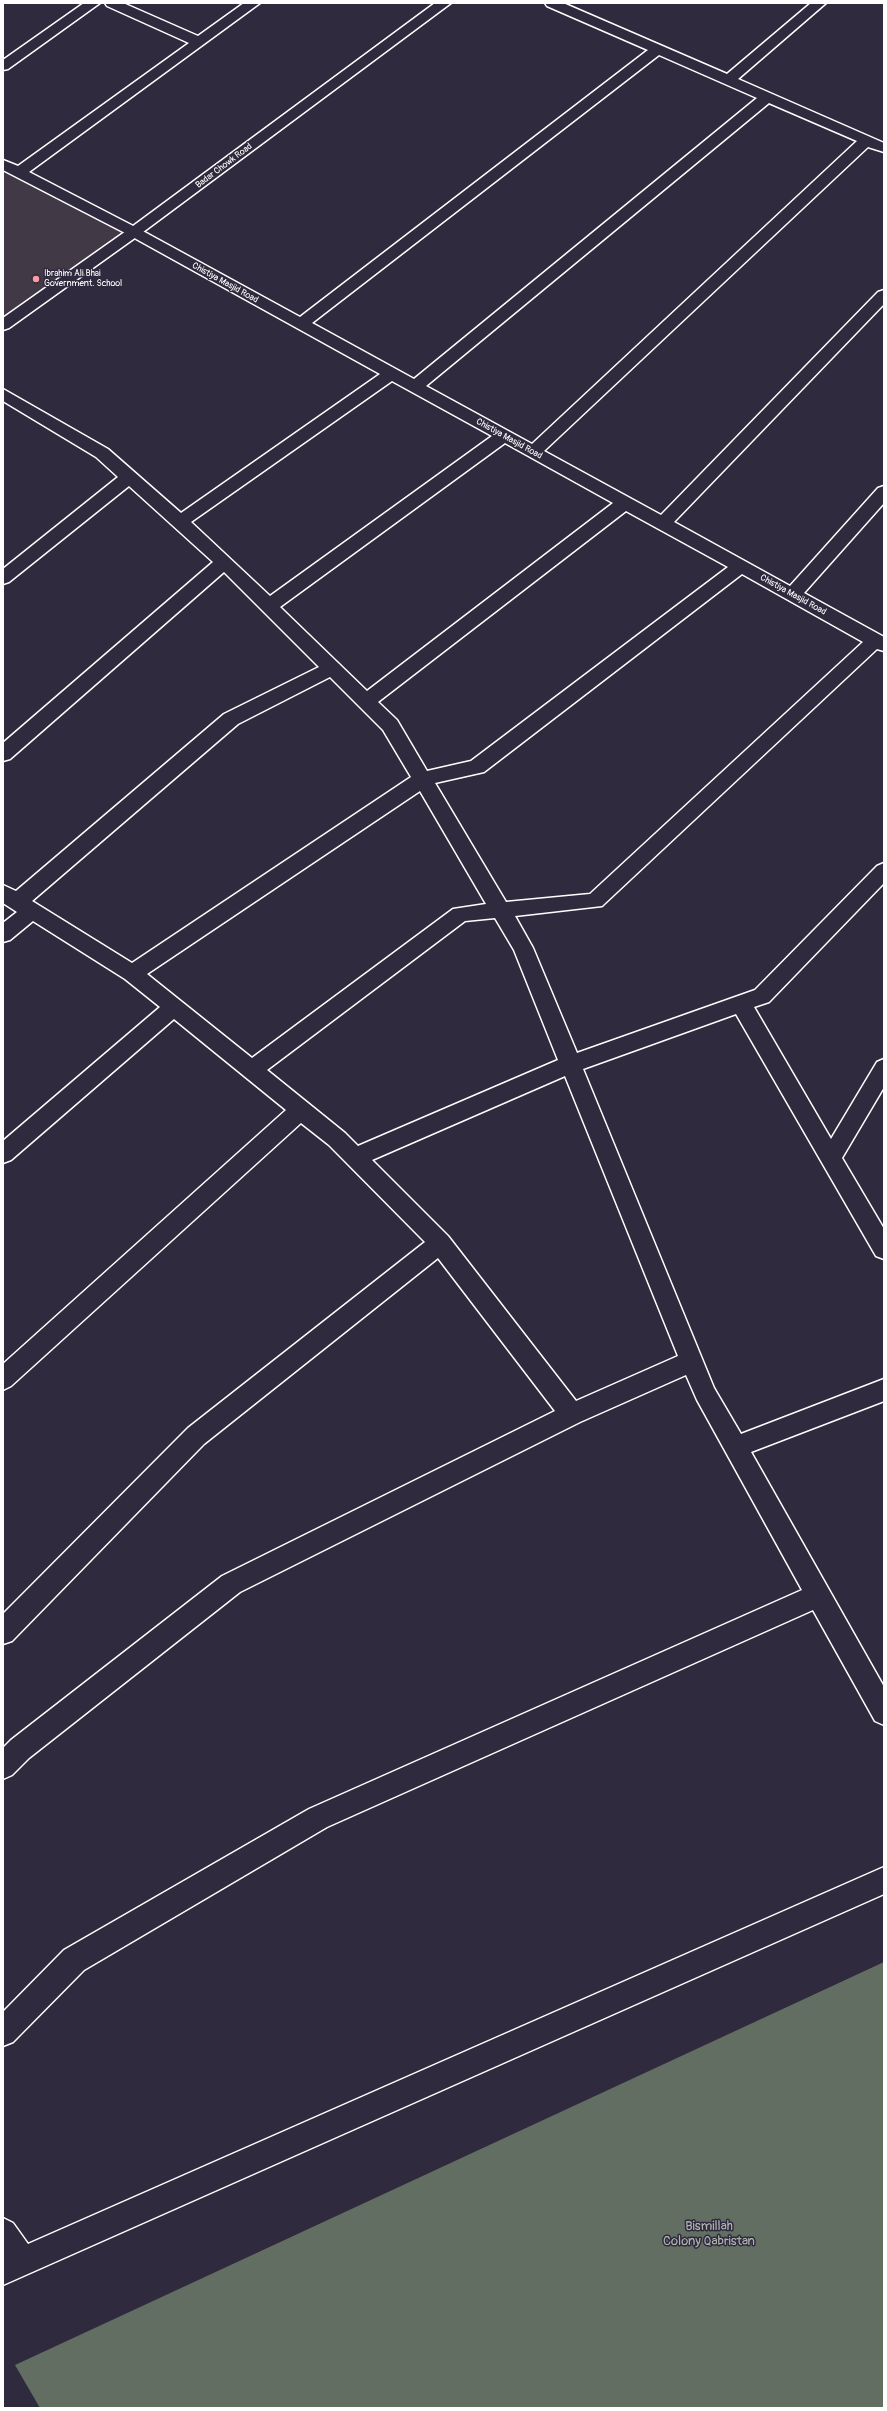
<!DOCTYPE html>
<style>
body{margin:0}
#map{position:relative;width:887px;height:2411px;overflow:hidden;background:#2f2a3d;font-family:Pangolin,sans-serif}
canvas{display:block}
.frame{position:absolute;inset:0;border:4px solid #fff;pointer-events:none}
</style>
<div id="map">
<canvas width="887" height="2411"></canvas>
<div class="frame"></div>
</div>
<script>
const ctx = document.querySelector('canvas').getContext('2d');
ctx.lineJoin = 'round';
function fill(path, color) {
  ctx.fillStyle = color;
  ctx.fill(path, 'evenodd');
}
function trace(path, color, width, dash) {
  ctx.strokeStyle = color;
  ctx.lineWidth = width;
  ctx.lineCap = dash ? 'butt' : 'round';
  ctx.setLineDash(dash || []);
  ctx.stroke(path);
}
function label(font, color, halo, rows, align = 'center') {
  ctx.font = font + ' Pangolin,sans-serif';
  ctx.lineWidth = 3;
  ctx.setLineDash([]);
  ctx.textBaseline = 'middle';
  ctx.strokeStyle = halo;
  ctx.fillStyle = color;
  for (const [text, x, y, turn = 0] of rows) {
    ctx.save();
    ctx.translate(x, y);
    ctx.rotate((+turn || 0) * Math.PI / 180);
    ctx.textAlign = isNaN(turn) ? turn : align;
    if (halo) ctx.strokeText(text, 0, 0);
    ctx.fillText(text, 0, 0);
    ctx.restore();
  }
}
const built = new Path2D(`
 M3,165L134,232L3,325Z`);
const green = new Path2D(`
 M884,1962V2408H40L15,2365Z`);
const minor = new Path2D(`
 M84,3H100L8,69L3,70V60Z
 M105,3H123L198,36L244,3H260L29,172L139,229L300,317L648,50L547,6L545,3H563L727,74L811,3H826L738,79L884,143V152L868,147L544,451L661,515L878,292L884,290V304L674,522L790,586L878,488L884,486V503L804,593L884,637V651L877,649L602,906L515,916L533,948L577,1053L755,990L877,866L884,863V883L769,1002L754,1007L831,1139L877,1062L884,1059V1087L842,1158L884,1229V1259L876,1256L736,1014L583,1069L714,1388L741,1434L884,1379V1401L751,1452L884,1687V1725L875,1721L813,1610L327,1827L84,1970L13,2042L3,2046V2012L64,1950L309,1809L802,1590L697,1400L686,1375L580,1422L240,1592L29,1758L12,1775L3,1779V1748L11,1740L222,1576L555,1411L438,1258L204,1444L12,1641L3,1644V1614L188,1428L425,1242L329,1145L301,1123L11,1386L3,1390V1364L286,1110L174,1019L11,1160L3,1163V1141L160,1007L125,979L33,921L10,940L3,942V923L17,912L3,903V885L16,891L224,714L319,667L224,572L10,759L3,761V743L213,562L129,486L9,582L3,584V569L118,477L96,457L3,401V389L108,449L181,513L380,374L129,235L3,170V160L18,166L189,43L107,6ZM659,55L757,98L414,379L312,323ZM769,103L857,141L532,444L426,386ZM392,381L492,436L270,596L191,522ZM505,443L613,503L367,691L280,607ZM626,511L728,567L471,761L427,771L397,720L378,702ZM742,574L863,642L590,894L506,902L435,783L484,772ZM330,677L383,730L411,777L132,963L32,901L238,724ZM420,791L486,904L453,909L252,1058L147,974ZM495,918L514,950L558,1060L358,1146L345,1133L267,1070L465,921ZM565,1076L678,1356L576,1401L448,1236L372,1160Z
 M884,1867V1894L3,2285V2218L13,2223L28,2244Z`);
const major = new Path2D(`
 M435,3H451L139,235L9,328L3,330V318L129,229Z`);
const markers = [
 [36,279,4,"#ff9aa2"]
];
const farStreetnames = [
 ["Badar Chowk Road",224,166,-37],
 ["Chistiya Masjid Road",225,283,29],
 ["Chistiya Masjid Road",509,439,29],
 ["Chistiya Masjid Road",793,595,29]
];
const farPoinames = [
 ["Ibrahim Ali Bhai",44,274],
 ["Government. School",44,284]
];
const nearParknames = [
 ["Bismillah",709,2227],
 ["Colony Qabristan",709,2242]
];
fill(built, '#423946');
fill(green, '#636e62');
trace(minor, '#fff', 3);
trace(major, '#fff', 3);
fill(minor, '#2f2a3d');
fill(major, '#2f2a3d');
for (const [x, y, r, color] of markers) {
  const dot = new Path2D();
  dot.arc(x, y, r, 0, 2 * Math.PI);
  ctx.fillStyle = color;
  ctx.fill(dot);
  trace(dot, '#2f2a3d', 1.5);
}
label('9px', '#fff', '#2f2a3d', farStreetnames);
label('9px', '#fff', '#2f2a3d', farPoinames, 'left');
label('13px', '#b1b6b0', '#2f2a3d', nearParknames);
</script>
